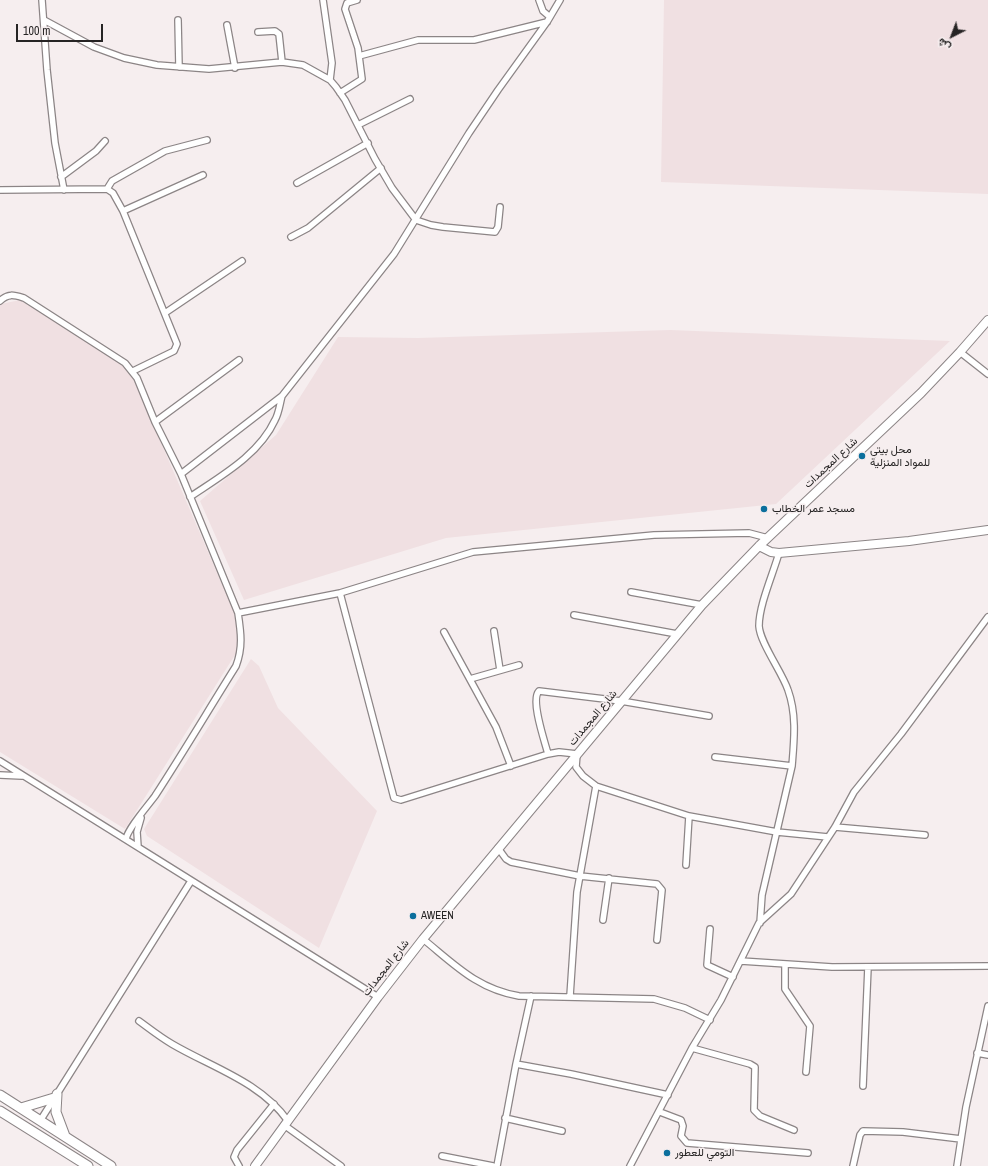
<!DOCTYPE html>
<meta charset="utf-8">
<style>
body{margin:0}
#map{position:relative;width:988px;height:1166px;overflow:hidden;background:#f6eeef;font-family:"Archivo Narrow",Vazirmatn,sans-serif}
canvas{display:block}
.north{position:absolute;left:932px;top:16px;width:40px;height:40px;-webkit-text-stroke:3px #f6eeef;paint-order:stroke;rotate:222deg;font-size:11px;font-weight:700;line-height:16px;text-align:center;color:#262424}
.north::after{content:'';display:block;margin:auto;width:14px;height:18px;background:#262424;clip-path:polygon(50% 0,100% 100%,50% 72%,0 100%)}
.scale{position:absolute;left:16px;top:24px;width:87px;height:18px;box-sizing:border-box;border:2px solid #262424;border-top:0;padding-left:5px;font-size:12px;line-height:14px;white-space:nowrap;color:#262424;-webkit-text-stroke:3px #f6eeef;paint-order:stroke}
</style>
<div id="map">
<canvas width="988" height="1166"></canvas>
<div class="north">ش</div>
<div class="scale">100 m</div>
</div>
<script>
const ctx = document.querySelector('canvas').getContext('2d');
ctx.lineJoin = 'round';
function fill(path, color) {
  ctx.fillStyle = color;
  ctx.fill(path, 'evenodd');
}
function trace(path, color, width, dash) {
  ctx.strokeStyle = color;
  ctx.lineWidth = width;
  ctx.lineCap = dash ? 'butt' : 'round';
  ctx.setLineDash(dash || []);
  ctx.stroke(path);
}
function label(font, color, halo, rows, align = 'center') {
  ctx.font = font + ' "Archivo Narrow",Vazirmatn,sans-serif';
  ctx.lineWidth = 3;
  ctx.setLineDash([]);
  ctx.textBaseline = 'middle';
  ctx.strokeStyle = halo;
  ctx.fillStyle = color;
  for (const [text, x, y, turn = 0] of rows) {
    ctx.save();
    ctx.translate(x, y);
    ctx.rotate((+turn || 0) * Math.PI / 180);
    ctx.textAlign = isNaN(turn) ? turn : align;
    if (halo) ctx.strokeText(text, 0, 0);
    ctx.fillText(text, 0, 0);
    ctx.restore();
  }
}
const built = new Path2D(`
 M664,0H988V194L661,182Z
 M20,300L128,366L234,612L240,647L125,829L0,752V306L1,304Z
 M670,330L950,341L776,504L446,538L244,600L200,501L276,435L338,337L418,338Z
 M251,659L259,666L278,708L377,811L319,948L147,836L144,829Z`);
const minor = new Path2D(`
 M42,0L47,70L55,143L64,190
 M323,0L332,63L330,80
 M539,0L543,11L550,17
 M44,20L94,47L124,58L157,65L209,69L282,62L303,65L330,80L336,87L345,100L375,159L392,188L416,220L431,225L443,227L495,232L498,227L500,207
 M178,20L179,67
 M227,25L235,68
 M258,32L275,31L279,34L282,62
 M359,56L418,40H474L547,22
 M340,93L362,79L358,48L345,9L347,3L357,0
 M358,125L410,99
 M61,177L96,151L105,141
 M297,183L368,143
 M107,189L112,181L165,151L207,140
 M0,190L107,189L113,193L123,211L177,344L174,351L133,371
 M123,211L203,175
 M291,237L308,228L381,168
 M0,301C8,293 14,295 24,298L125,363L137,378L155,422L181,474L238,613C241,633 243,647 236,666C209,709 183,753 155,796C147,807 128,828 126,839
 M165,313L242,261
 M960,352L988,374
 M155,422L239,360
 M181,474L282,396L394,254L469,133L498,90L547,22L560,0
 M190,497C221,476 259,455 275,420C279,413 280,403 282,396
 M631,592L702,605
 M340,593L394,798L401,800L548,754L559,752L577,754L576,767L583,776L596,786L577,892L570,996
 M238,613L340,593L473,552L654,535L749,533L768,538
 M574,615L677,634
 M494,631L500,670
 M444,632L496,727L511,766
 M470,679L519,665
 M548,754C545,742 530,700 539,691L621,701L709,716
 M715,757L792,766
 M0,761L378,997
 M0,775L22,776
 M596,786L689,816L686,865
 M689,816L777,832L828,837
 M835,827L925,835
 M138,847L137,832L141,818
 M498,848L506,859L511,862L580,876L657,884L662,890L657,940
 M603,920L609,878
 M760,923L762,895L792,766C794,741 797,715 788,690C782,672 760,643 759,626C759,605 773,574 779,553
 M710,929L707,965L733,977
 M423,939C454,964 477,989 519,996L654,999L685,1008L710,1020
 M741,961L832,967L988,966
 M785,964V989L810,1026L806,1072
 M139,1021C150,1029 160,1037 172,1044C211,1067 261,1082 288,1121
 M692,1048L750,1064L755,1067L754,1110L760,1116L794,1130
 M977,1053L988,1055
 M516,1064L571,1074L668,1095
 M863,1086L868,967
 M660,1112L681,1120L683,1126L681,1136L687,1143L808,1153
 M505,1118L562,1131
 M40,1121L191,881
 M284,1125L341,1166
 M442,1156L493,1166
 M239,1166L234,1157L237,1150L274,1104
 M497,1166L516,1064L531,996
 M630,1166L692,1048L721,1000L759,923L791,894L835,827L854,792L901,734L988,617
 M853,1166L860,1135L863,1131L903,1132L961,1139
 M957,1166L966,1107L988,1006`);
const secondary = new Path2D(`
 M759,546L771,552L779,553L909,541L988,530
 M255,1166L378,997L423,939L702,605L759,546L921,393L960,352L988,320`);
const primary = new Path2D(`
 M57,1094L56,1112L65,1136
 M0,1095L111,1166
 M21,1108L54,1098
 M0,1111L88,1166`);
const markers = [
 [862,456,4,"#0b6f9d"],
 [764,509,4,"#0b6f9d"],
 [413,916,4,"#0b6f9d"],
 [667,1153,4,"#0b6f9d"]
];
const poiNames = [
 ["محل بيتي",870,450],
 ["للمواد المنزلية",870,463],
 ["مسجد عمر الخطاب",772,509],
 ["AWEEN",421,916],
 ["التومي للعطور",675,1153]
];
const streetNames = [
 ["شارع المجمدات",831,463,-43],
 ["شارع المجمدات",593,718,-50],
 ["شارع المجمدات",386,968,-52]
];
fill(built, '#f0e0e2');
trace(minor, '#8c8586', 8);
trace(secondary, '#8c8586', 10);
trace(primary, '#8c8586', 11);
trace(minor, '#fff', 5.5);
trace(secondary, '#fff', 8);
trace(primary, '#fff', 9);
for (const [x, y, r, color] of markers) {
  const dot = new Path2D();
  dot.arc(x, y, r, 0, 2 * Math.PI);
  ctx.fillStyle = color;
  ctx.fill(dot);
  trace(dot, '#f6eeef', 1.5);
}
label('11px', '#262424', '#f6eeef', poiNames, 'left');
label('11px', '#262424', '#f6eeef', streetNames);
</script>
